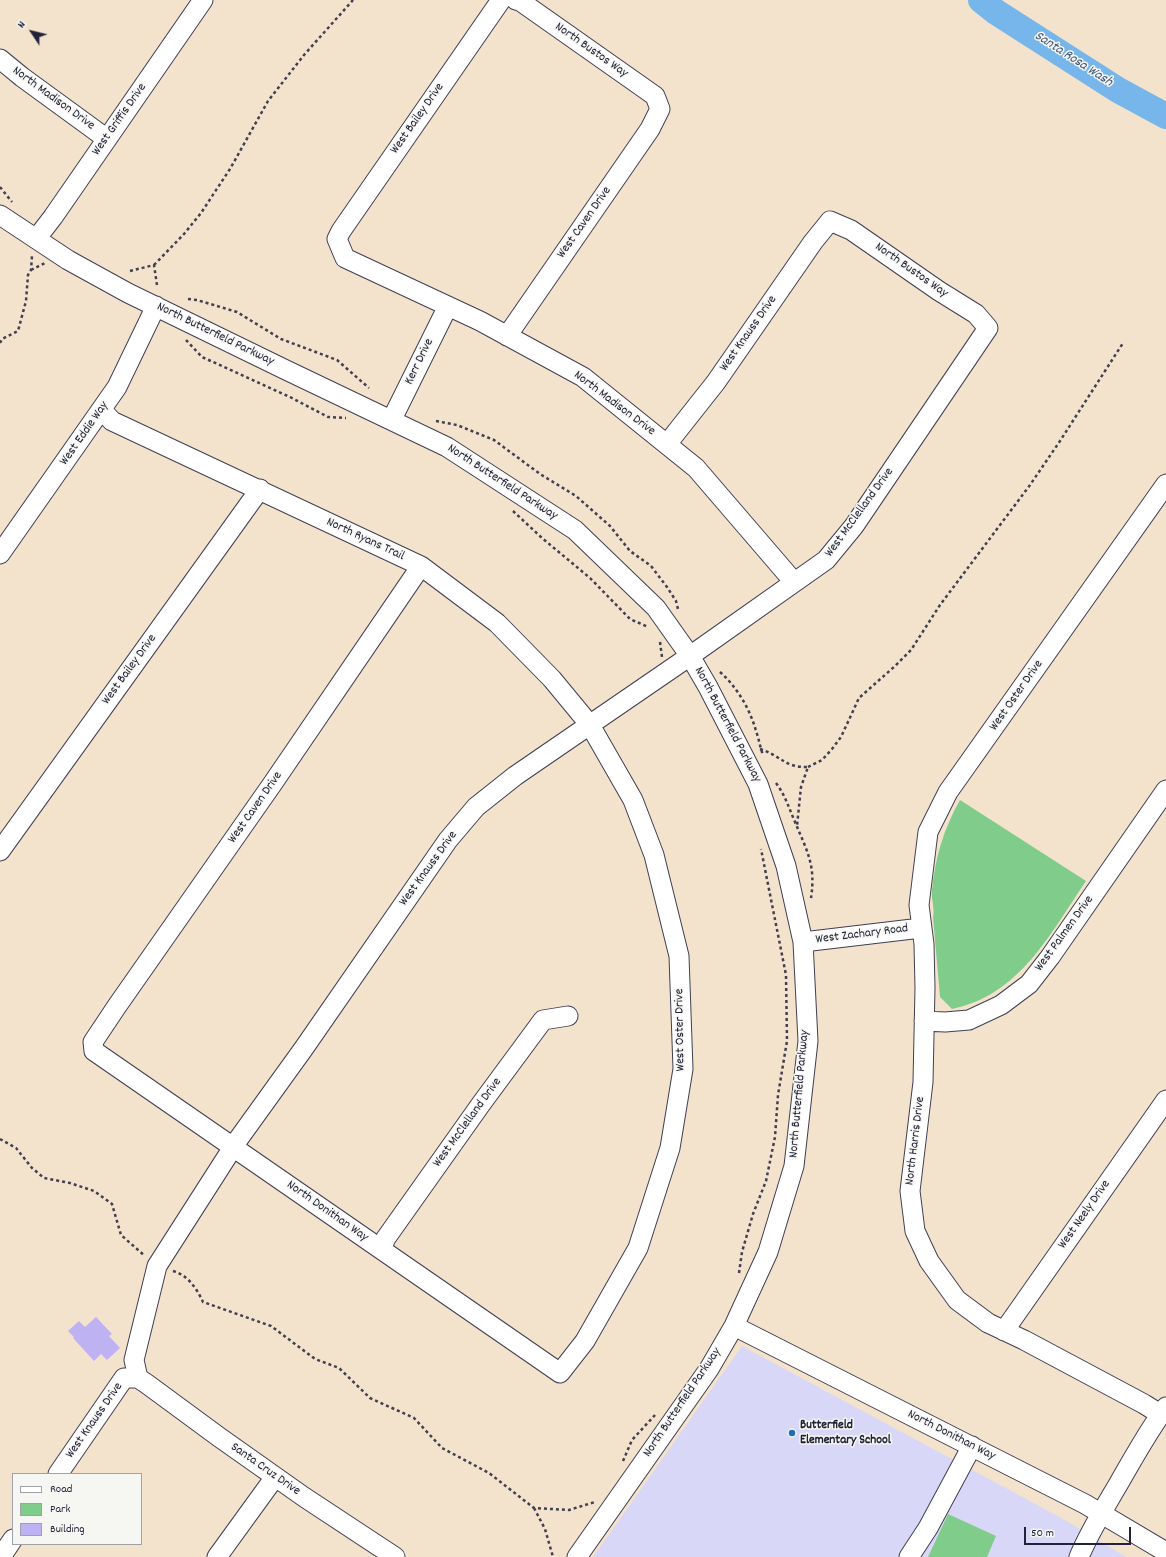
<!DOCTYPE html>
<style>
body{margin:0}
#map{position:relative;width:1166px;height:1557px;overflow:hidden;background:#f3e3cc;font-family:Dekko,sans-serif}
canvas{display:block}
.legend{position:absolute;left:12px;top:1473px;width:130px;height:72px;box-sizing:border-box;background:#f6f6f2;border:1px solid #a1a1a9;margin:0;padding:5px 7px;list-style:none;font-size:12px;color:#22223b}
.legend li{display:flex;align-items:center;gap:8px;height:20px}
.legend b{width:20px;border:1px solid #a1a1a9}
.north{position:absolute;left:12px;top:12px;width:40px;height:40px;-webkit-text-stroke:3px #f6f6f2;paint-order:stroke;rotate:305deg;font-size:11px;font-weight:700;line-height:16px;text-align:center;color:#22223b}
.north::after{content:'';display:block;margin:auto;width:14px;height:18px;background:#22223b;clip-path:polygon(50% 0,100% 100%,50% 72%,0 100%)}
.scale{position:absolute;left:1024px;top:1527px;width:107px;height:18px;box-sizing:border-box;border:2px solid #22223b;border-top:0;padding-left:5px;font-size:12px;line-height:14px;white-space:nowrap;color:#22223b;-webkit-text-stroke:3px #f6f6f2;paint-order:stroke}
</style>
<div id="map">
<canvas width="1166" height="1557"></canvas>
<ul class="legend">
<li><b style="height:5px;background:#fff"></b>Road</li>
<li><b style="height:11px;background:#80cc8a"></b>Park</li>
<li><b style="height:11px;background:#bfb2f2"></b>Building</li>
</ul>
<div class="north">N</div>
<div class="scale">50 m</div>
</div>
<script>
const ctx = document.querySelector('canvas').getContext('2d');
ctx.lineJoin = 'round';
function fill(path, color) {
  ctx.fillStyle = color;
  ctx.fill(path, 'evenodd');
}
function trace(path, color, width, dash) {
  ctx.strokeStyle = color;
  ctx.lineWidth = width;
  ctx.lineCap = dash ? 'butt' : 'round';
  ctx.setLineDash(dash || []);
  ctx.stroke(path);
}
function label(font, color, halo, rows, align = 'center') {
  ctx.font = font + ' Dekko,sans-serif';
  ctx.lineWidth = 3;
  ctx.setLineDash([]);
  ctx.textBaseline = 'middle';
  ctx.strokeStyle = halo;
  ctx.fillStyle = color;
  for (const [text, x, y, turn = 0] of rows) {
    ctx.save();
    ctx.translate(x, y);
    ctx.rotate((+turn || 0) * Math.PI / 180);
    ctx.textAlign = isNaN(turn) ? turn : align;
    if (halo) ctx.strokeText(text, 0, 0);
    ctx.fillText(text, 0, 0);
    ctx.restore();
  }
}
const built = new Path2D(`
 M742,1346L1065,1520L1126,1557H593Z`);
const green = new Path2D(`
 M960,800L1086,881C1050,934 1020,995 952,1009L940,997L933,917C935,908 931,900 932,890C935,858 944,828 960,800Z
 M948,1514L996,1536L987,1557H928Z`);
const river = new Path2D(`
 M981,0L996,12L1118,90L1166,116`);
const building = new Path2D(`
 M96,1317L112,1334L109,1336L120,1348L107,1360L101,1354L94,1361L73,1338L74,1337L68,1331L79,1321L85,1327Z`);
const path = new Path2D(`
 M0,187L12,202
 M154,265L184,234L201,213L230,169L268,101L304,55L353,0
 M31,270L45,263
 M130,271L154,265L157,285
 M188,299L197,300L237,312L281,339L337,360L369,388
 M186,340L202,357L290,397L328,417L346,418
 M0,343L2,339L18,331L26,301L28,275L31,270L32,256
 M436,421L457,425L494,440L540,474L576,496L610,526L630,551L651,566L667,587L676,601L678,609
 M513,511L542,538L590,578L630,619L648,627
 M660,642L662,657
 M720,672C737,687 750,709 756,731C759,739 760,747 763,755
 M760,749C780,755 785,768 808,767L801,787L797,826
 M808,767L822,760L832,749L841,737L859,698L895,666L911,650L940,605L1030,485L1060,441L1123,343
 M776,783C785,795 789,808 795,822C807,851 816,865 811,898
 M0,1139L16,1148L32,1168L44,1178L70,1183L94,1191L112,1204L121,1235L145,1256
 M173,1271C188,1275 197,1289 203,1302L271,1326L315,1359L339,1368L370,1398L414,1418L442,1448L489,1473L534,1508L569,1510L595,1502
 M739,1273L742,1252L753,1214L766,1181L775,1137L778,1095L787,1041L786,975L761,849
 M623,1461L632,1440L655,1415
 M534,1508L545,1529L553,1557`);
const minor = new Path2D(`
 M501,0L341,231L337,239L345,258L480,321L583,377L696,468L794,582
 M0,59L22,77L107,139
 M0,215L68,260L128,293L286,370L447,447L575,530L656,608L690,656L708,687L758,784L786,866L803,942L808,1041L794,1166L768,1252L734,1326L709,1369L577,1557
 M36,239L53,217L203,0
 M507,336L650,129L660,109L655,96L520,1L516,0
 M102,410L112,421L421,566L497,623L552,679L590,725L633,800L654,855L679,956L683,1069L670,1148L638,1248L585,1341L560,1373L94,1051L93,1042L117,1006L273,783L421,566
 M392,419L448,306
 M0,554L117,387L156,306
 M0,851L260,489
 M803,942L921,928
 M924,1021L945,1022L969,1020L1001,1005L1029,984L1050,957L1166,790
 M381,1249L386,1238L481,1104L543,1020L568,1016
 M734,1326L1085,1504L1166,1552
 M1004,1331L1166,1100
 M138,1378L134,1360L157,1266L237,1141L304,1048L448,840L476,807L515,776L690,656L826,560L854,526L988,328L976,314L939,291L851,230L830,221L813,242L716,382L667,444
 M138,1378L147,1384L219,1437L304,1497L395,1557
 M1160,1414L1144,1404L1024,1340L988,1323L957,1300L929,1261L915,1231L910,1191L923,1082L925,988L924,944L919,905L928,832L948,792L1166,484
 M58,1474L124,1378H138
 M1,1557L13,1539
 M217,1557L275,1477
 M909,1557L928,1528L972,1446
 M1079,1557C1090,1531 1105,1507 1119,1483C1134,1457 1148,1431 1166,1407`);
const markers = [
 [792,1433,4,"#1f6fb2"]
];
const streetNames = [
 ["North Bustos Way",591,51,35],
 ["North Madison Drive",53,99,36],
 ["West Bailey Drive",418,119,-55],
 ["West Griffis Drive",120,120,-55],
 ["West Caven Drive",585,223,-55],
 ["North Bustos Way",911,271,35],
 ["West Knauss Drive",749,334,-55],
 ["North Butterfield Parkway",215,335,26],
 ["Kerr Drive",420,362,-64],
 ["North Madison Drive",614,404,37],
 ["West Eddie Way",85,434,-55],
 ["North Butterfield Parkway",502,483,33],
 ["West McClelland Drive",860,513,-54],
 ["North Ryans Trail",365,540,25],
 ["West Bailey Drive",130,670,-54],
 ["West Oster Drive",1017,696,-55],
 ["North Butterfield Parkway",727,725,62],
 ["West Caven Drive",256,808,-55],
 ["West Knauss Drive",429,869,-54],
 ["West Palmen Drive",1065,934,-54],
 ["West Zachary Road",862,935,-7],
 ["West Oster Drive",681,1030,-91],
 ["North Butterfield Parkway",800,1094,-85],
 ["West McClelland Drive",468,1123,-54],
 ["North Harris Drive",916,1141,-83],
 ["North Donithan Way",327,1212,35],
 ["West Neely Drive",1085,1215,-55],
 ["North Butterfield Parkway",683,1403,-56],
 ["West Knauss Drive",95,1421,-55],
 ["North Donithan Way",951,1436,27],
 ["Santa Cruz Drive",265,1470,35]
];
const poiNames = [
 ["Butterfield",800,1426],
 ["Elementary School",800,1441]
];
const waterNames = [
 ["Santa Rosa Wash",1073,60,33]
];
fill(built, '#d8d7f8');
fill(green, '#80cc8a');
trace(river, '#77b6eb', 26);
fill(building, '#bfb2f2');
trace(minor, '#413f51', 21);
trace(path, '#413f51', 2.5, [3, 3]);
trace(minor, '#fff', 19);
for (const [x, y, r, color] of markers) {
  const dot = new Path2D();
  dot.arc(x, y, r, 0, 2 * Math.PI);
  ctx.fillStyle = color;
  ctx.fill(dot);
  trace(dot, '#f6f6f2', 1.5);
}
label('13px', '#22223b', '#f6f6f2', streetNames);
label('bold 13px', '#22223b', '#f6f6f2', poiNames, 'left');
label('italic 14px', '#405679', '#f6f6f2', waterNames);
</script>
